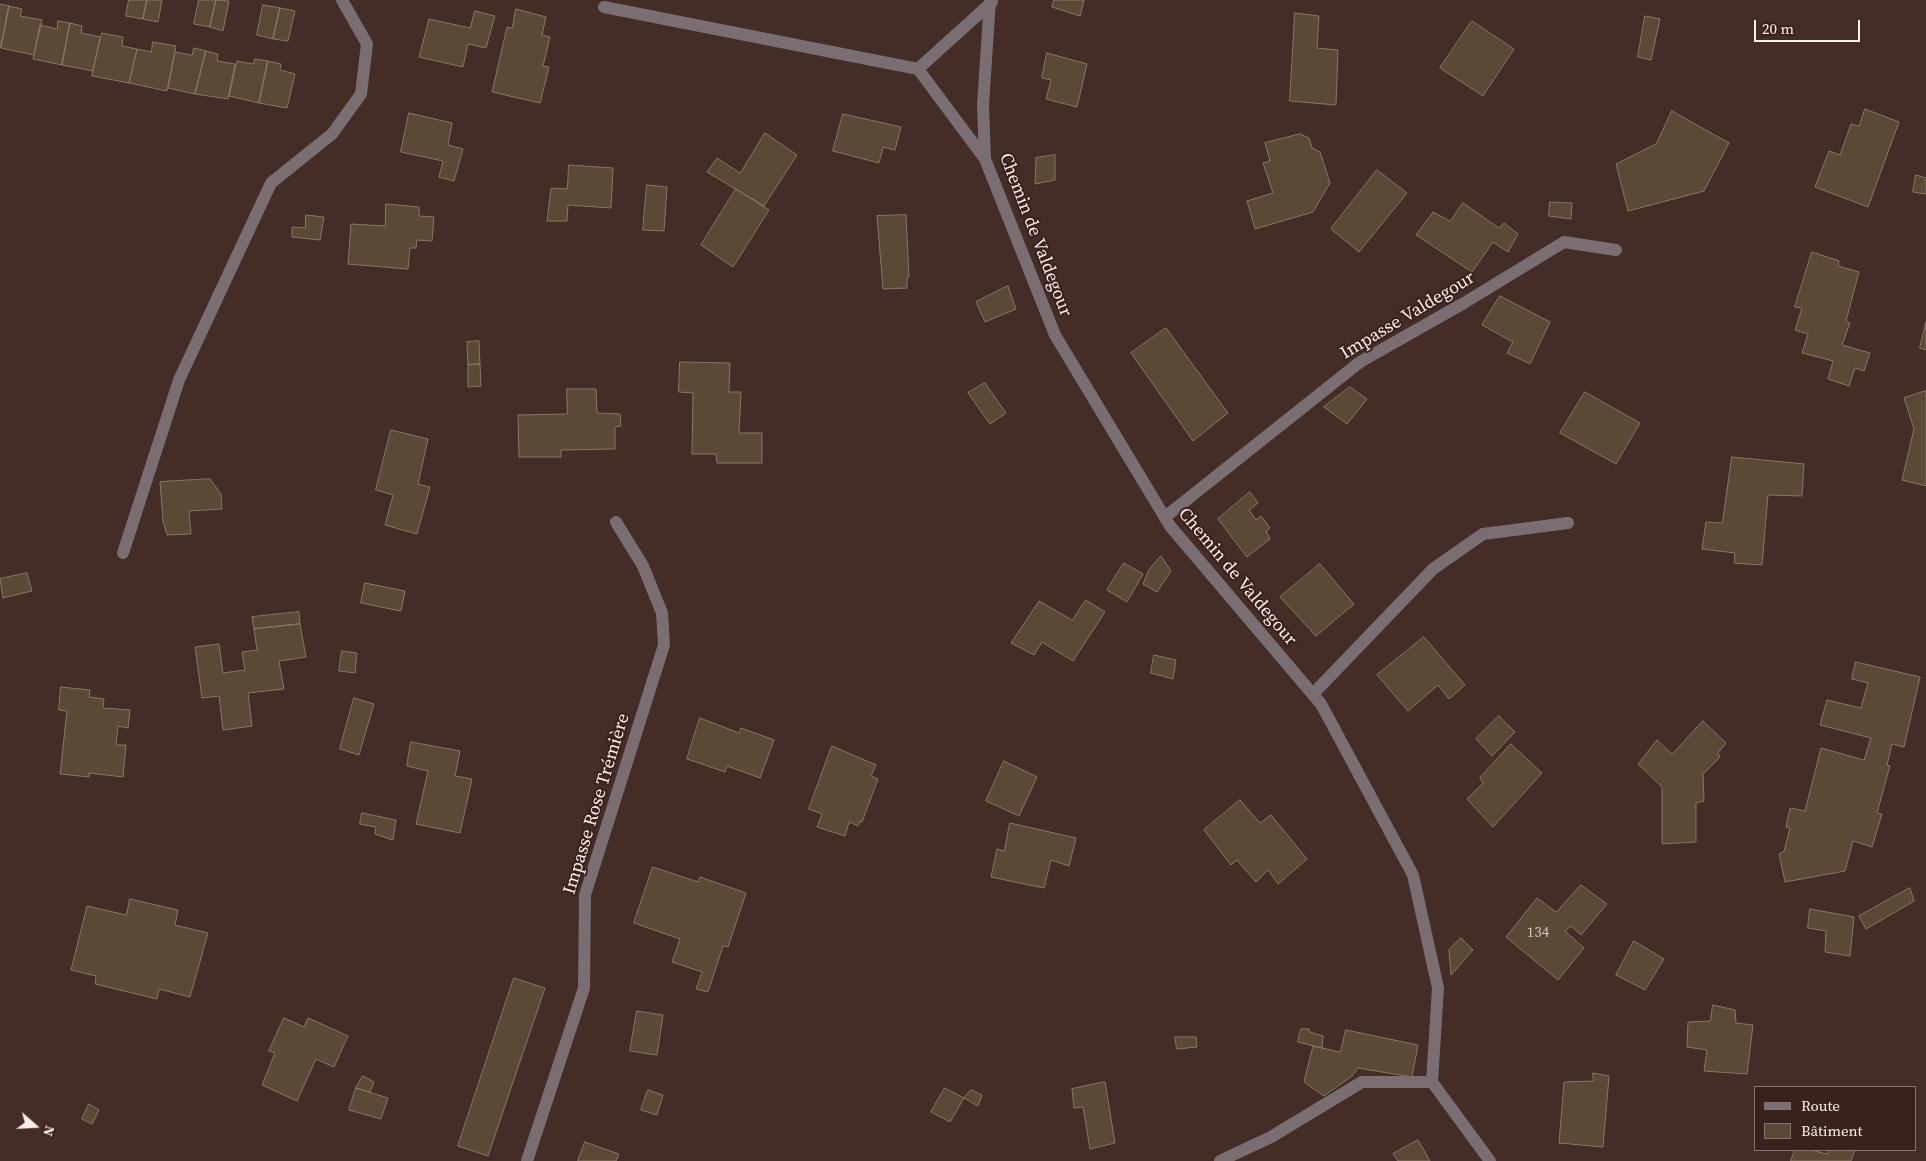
<!DOCTYPE html>
<meta charset="utf-8">
<style>
body{margin:0}
#map{position:relative;width:1926px;height:1161px;overflow:hidden;background:#442c27;font-family:"Source Serif 4",serif}
canvas{display:block}
.legend{position:absolute;left:1754px;top:1086px;width:162px;height:65px;box-sizing:border-box;background:#39221d;border:1px solid #87736e;margin:0;padding:6px 9px;list-style:none;font-size:15px;color:#fdede8}
.legend li{display:flex;align-items:center;gap:10px;height:25px}
.legend b{width:25px;border:1px solid #87736e}
.north{position:absolute;left:10px;top:1101px;width:50px;height:50px;-webkit-text-stroke:4px #39221d;paint-order:stroke;rotate:109deg;font-size:14px;font-weight:700;line-height:20px;text-align:center;color:#fdede8}
.north::after{content:'';display:block;margin:auto;width:18px;height:22px;background:#fdede8;clip-path:polygon(50% 0,100% 100%,50% 72%,0 100%)}
.scale{position:absolute;left:1754px;top:20px;width:106px;height:22px;box-sizing:border-box;border:2px solid #fdede8;border-top:0;padding-left:6px;font-size:15px;line-height:18px;white-space:nowrap;color:#fdede8;-webkit-text-stroke:4px #39221d;paint-order:stroke}
</style>
<div id="map">
<canvas width="1926" height="1161"></canvas>
<ul class="legend">
<li><b style="height:6px;background:#7b6e72"></b>Route</li>
<li><b style="height:14px;background:#5a4937"></b>Bâtiment</li>
</ul>
<div class="north">N</div>
<div class="scale">20 m</div>
</div>
<script>
const ctx = document.querySelector('canvas').getContext('2d');
ctx.lineJoin = 'round';
function fill(path, color) {
  ctx.fillStyle = color;
  ctx.fill(path, 'evenodd');
}
function trace(path, color, width, dash) {
  ctx.strokeStyle = color;
  ctx.lineWidth = width;
  ctx.lineCap = dash ? 'butt' : 'round';
  ctx.setLineDash(dash || []);
  ctx.stroke(path);
}
function label(font, color, halo, rows, align = 'center') {
  ctx.font = font + ' "Source Serif 4",serif';
  ctx.lineWidth = 4;
  ctx.setLineDash([]);
  ctx.textBaseline = 'middle';
  ctx.strokeStyle = halo;
  ctx.fillStyle = color;
  for (const [text, x, y, turn = 0] of rows) {
    ctx.save();
    ctx.translate(x, y);
    ctx.rotate((+turn || 0) * Math.PI / 180);
    ctx.textAlign = isNaN(turn) ? turn : align;
    if (halo) ctx.strokeText(text, 0, 0);
    ctx.fillText(text, 0, 0);
    ctx.restore();
  }
}
const building = new Path2D(`
 M129,0H147L143,19L126,16Z
 M147,0H162L158,22L143,19Z
 M199,0H216L210,27L194,24Z
 M216,0L229,1L223,31L210,27Z
 M1054,0H1084L1080,16L1052,7Z
 M0,4L9,6L1,48L0,47Z
 M263,5L280,8L273,39L257,35Z
 M9,6L22,9L20,16L42,20L34,55L1,48Z
 M280,8L295,11L288,41L273,39Z
 M516,9L546,17L542,35L550,37L543,66L549,67L540,103L492,92L507,27L512,28Z
 M475,11L495,16L486,48L468,44L463,67L419,57L429,19L470,28Z
 M1295,13L1319,16L1317,48L1338,50L1336,105L1290,101Z
 M1645,16L1660,19L1651,60L1638,57Z
 M58,21L70,23L62,65L33,59L40,25L57,29Z
 M1472,21L1514,49L1483,96L1440,68Z
 M70,23L82,26L81,33L100,37L93,71L62,65Z
 M102,33L123,37L122,46L137,49L129,83L92,76Z
 M153,42L176,46L167,91L129,83L137,49L151,52Z
 M194,48L206,51L195,94L168,88L175,52L192,55Z
 M206,51L218,54L217,61L235,64L228,99L195,94Z
 M1047,53L1087,64L1077,107L1046,99L1051,80L1042,78Z
 M255,59L268,61L259,103L229,96L237,61L253,64Z
 M268,61L281,64L280,70L295,74L287,108L259,103Z
 M1865,109L1899,122L1868,207L1815,187L1829,151L1840,155L1851,124L1859,126Z
 M1672,111L1729,143L1704,191L1628,211L1616,164L1656,144Z
 M409,113L452,123L448,145L463,149L454,181L439,177L443,161L401,152Z
 M843,114L901,127L895,150L883,147L879,163L833,151Z
 M765,133L797,155L764,206L707,172L717,158L740,173Z
 M1300,134L1309,138L1312,148L1320,152L1330,183L1313,212L1255,229L1247,201L1273,193L1263,163L1270,161L1265,143Z
 M1055,155V180L1035,184L1036,158Z
 M569,165L613,168L611,208L568,205L567,221H547L551,188L567,189Z
 M1377,170L1407,193L1359,252L1331,229Z
 M1916,175L1926,178V194L1913,192Z
 M647,185L667,187L664,231L643,230Z
 M736,189L769,210L733,267L701,245Z
 M1550,202L1572,203L1571,219L1549,216Z
 M1463,203L1499,228L1504,223L1518,234L1508,252L1493,242L1472,272L1416,235L1433,212L1450,221Z
 M386,204L419,207V216L434,217L432,241L417,240L416,248H410L408,269L348,264L351,224L385,226Z
 M306,215L324,217L320,240L292,237V227L305,228Z
 M906,215L909,277L907,278V288L883,289L877,216Z
 M1812,252L1839,261L1838,266L1859,272L1846,321L1850,323L1842,345L1870,353L1864,371L1855,368L1849,386L1828,379L1833,361L1802,353L1808,334L1795,330L1802,308L1795,307Z
 M1008,286L1016,309L985,322L976,302Z
 M1500,296L1550,322L1530,364L1507,353L1513,342L1482,325Z
 M1926,322V350L1920,348Z
 M1166,328L1228,413L1193,441L1131,353Z
 M479,341L480,364L468,365L467,342Z
 M680,362L730,363L729,392H741L739,433H762V463H717L716,454H692L693,393L679,392Z
 M480,364L481,386L468,387V365Z
 M985,383L1006,413L990,424L968,393Z
 M1350,387L1367,399L1347,424L1324,407Z
 M567,389H596L597,413L620,414L621,426L615,427V449L561,450V457H519L518,415L567,414Z
 M1926,391V486L1902,480L1914,429L1904,398Z
 M1585,392L1640,423L1616,464L1560,433Z
 M391,430L428,439L418,484L430,487L417,534L385,525L393,495L376,490Z
 M1732,457L1804,464L1802,496L1768,495L1762,565L1734,563L1735,553L1702,549L1706,522L1722,523Z
 M210,479L221,494L222,509L189,511L191,534L167,535L163,521L160,482Z
 M1250,492L1258,503L1249,510L1256,520L1261,516L1270,528L1266,531L1270,539L1247,557L1218,519Z
 M1161,556L1171,571L1157,592L1143,584L1149,570Z
 M1124,563L1143,574L1127,602L1107,590Z
 M1320,564L1354,604L1316,636L1280,597Z
 M27,573L32,591L3,598L0,579Z
 M365,583L405,591L401,611L361,603Z
 M1086,600L1105,612L1073,661L1042,642L1034,655L1011,643L1039,601L1072,620Z
 M299,612L300,624L254,629L252,617Z
 M300,624L306,657L279,661L284,689L248,693L252,726L223,730L219,696L202,698L195,647L219,644L223,673L245,670L242,652L257,650L254,629Z
 M1424,637L1465,685L1449,699L1438,685L1408,711L1377,675Z
 M342,651L357,653L355,673L339,671Z
 M1154,655L1176,660L1173,679L1151,673Z
 M1856,662L1920,677L1904,747L1892,744L1887,765L1890,766L1877,813L1882,814L1872,847L1853,841L1845,871L1785,882L1779,854L1784,851L1790,828L1786,827L1790,808L1805,811L1821,748L1864,760L1871,738L1820,725L1827,700L1861,708L1868,683L1852,679Z
 M61,687L90,690L89,697L104,699L103,708L130,710L128,728L118,726L116,745H126L123,777L89,773V777L60,774L67,711L59,710Z
 M354,698L374,704L359,755L340,749Z
 M1499,716L1515,732L1492,756L1476,739Z
 M700,718L739,733L741,728L774,740L760,778L727,766L725,772L687,759Z
 M1703,721L1726,743L1718,753L1720,757L1703,774L1704,801L1696,803V842L1662,844V787L1638,764L1657,740L1672,754Z
 M411,742L460,751L455,776L472,779L460,833L416,824L428,771L407,766Z
 M1511,744L1542,773L1493,827L1467,799L1483,783L1480,778Z
 M832,746L876,765L871,776L878,779L862,822L860,821L858,826L849,822L845,836L817,827L822,814L809,809Z
 M1004,761L1037,777L1019,816L986,801Z
 M1240,800L1260,823L1271,815L1307,859L1278,884L1268,870L1256,882L1237,860L1231,865L1204,830Z
 M362,813L396,820L393,840L375,834L376,827L360,824Z
 M1010,823L1076,838L1069,866L1051,860L1044,888L991,877L997,849L1004,851Z
 M653,867L698,882L700,877L746,893L728,947L723,946L708,992L696,989L702,972L672,962L680,939L634,923Z
 M1581,885L1607,904L1581,935L1571,926L1565,931L1584,948L1558,980L1506,937L1537,898L1556,912Z
 M1910,888L1914,901L1866,929L1859,916Z
 M130,899L178,910L175,925L208,933L190,997L159,989L157,999L95,984L96,976L71,970L87,906L126,915Z
 M1810,909L1854,917L1850,956L1825,952L1826,931L1808,928Z
 M1461,938L1473,950L1451,975L1449,950Z
 M1634,941L1664,959L1645,990L1616,975Z
 M514,978L545,988L488,1156L458,1146Z
 M1713,1005L1735,1010L1736,1023L1753,1025L1747,1074L1704,1071L1707,1050L1687,1047L1688,1022L1710,1021Z
 M637,1011L663,1015L657,1055L630,1051Z
 M284,1018L304,1027L308,1018L348,1036L334,1067L316,1059L297,1101L262,1085L275,1053L269,1051Z
 M1301,1029H1309L1310,1032L1323,1036L1322,1048L1298,1042Z
 M1346,1030L1418,1045L1412,1077L1358,1068L1352,1076L1324,1096L1304,1082L1313,1046L1340,1052Z
 M1175,1037H1196L1197,1047L1177,1049Z
 M1593,1073L1609,1076L1603,1147L1559,1143L1564,1082L1593,1081Z
 M363,1076L374,1082L370,1092L356,1088Z
 M1105,1082L1115,1143L1090,1149L1083,1107L1074,1108L1072,1089Z
 M356,1088L388,1098L381,1119L349,1110Z
 M945,1088L964,1098L950,1122L931,1112Z
 M648,1090L663,1095L657,1115L641,1110Z
 M971,1090L982,1095L978,1106L964,1098Z
 M89,1104L99,1110L92,1124L82,1119Z
 M1418,1140L1430,1161H1398L1393,1154Z
 M585,1142L619,1154L616,1161H578Z
 M1795,1150H1811L1827,1154L1829,1150H1855L1851,1161H1791Z`);
const lane = new Path2D(`
 M1313,694L1433,569L1483,534L1568,523`);
const street = new Path2D(`
 M990,0L983,105L985,159L1055,335L1170,526L1321,704L1413,875L1438,988L1432,1082L1490,1161
 M604,7L918,69
 M918,69L985,159
 M918,69L992,2
 M1165,517L1360,362L1464,303L1564,242L1616,250
 M123,553L179,380L271,183L332,134L361,94L367,44L342,0
 M527,1161L584,988L585,895L664,645L662,613L643,566L616,522
 M1220,1161L1271,1137L1362,1082H1432`);
const numberNames = [
 ["134",1538,933]
];
const streetNames = [
 ["Chemin de Valdegour",1035,235,69],
 ["Impasse Valdegour",1408,316,-31],
 ["Chemin de Valdegour",1237,577,50],
 ["Impasse Rose Trémière",597,804,-73]
];
fill(building, '#5a4937');
trace(building, '#897763', 1);
trace(lane, '#7b6e72', 12);
trace(street, '#7b6e72', 12);
label('15px', '#d4c4bc', null, numberNames);
label('18px', '#fdede8', '#39221d', streetNames);
</script>
